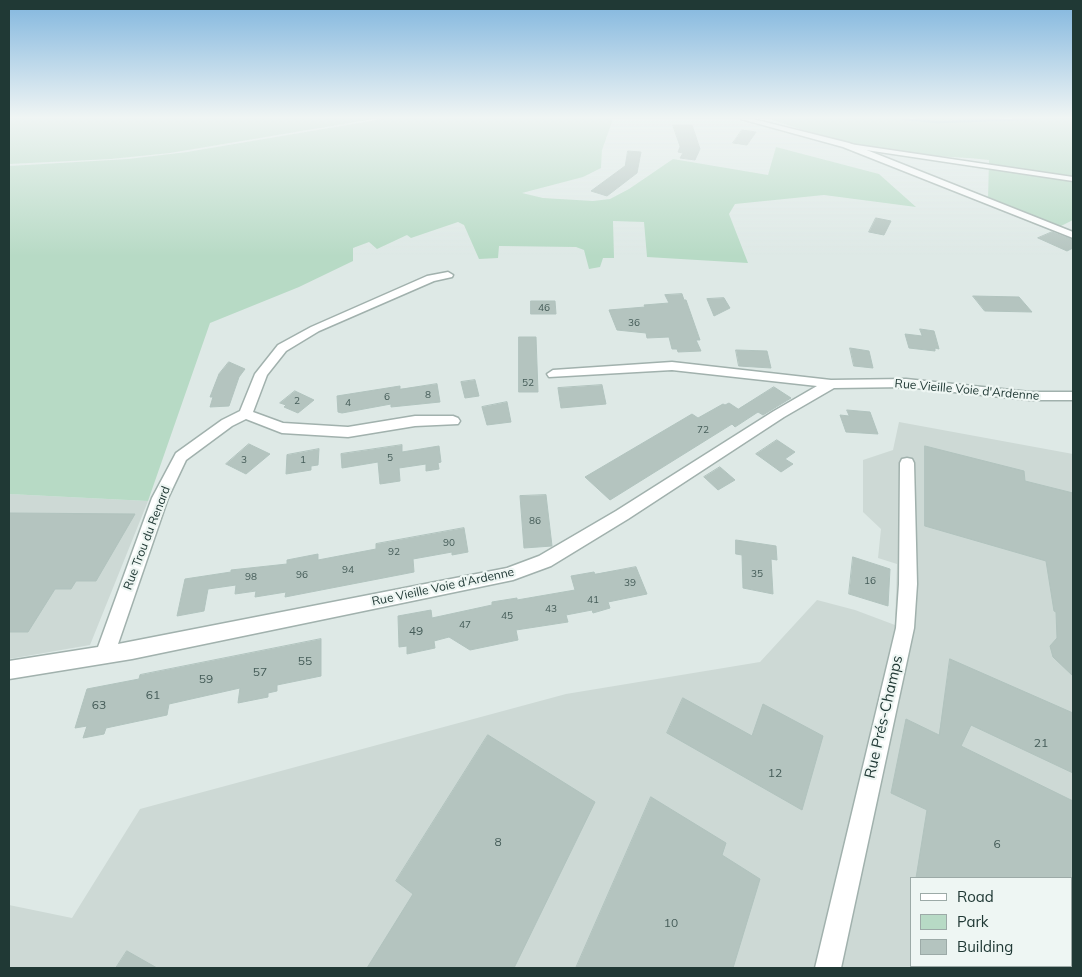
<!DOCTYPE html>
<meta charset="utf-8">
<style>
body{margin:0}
#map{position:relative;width:1082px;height:977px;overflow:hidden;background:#dee9e6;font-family:Mulish,sans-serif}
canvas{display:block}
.frame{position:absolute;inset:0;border:10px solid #203935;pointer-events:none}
.legend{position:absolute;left:910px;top:877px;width:162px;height:90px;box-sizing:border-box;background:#eef6f3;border:1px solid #9caaa7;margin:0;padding:6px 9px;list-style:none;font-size:15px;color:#203935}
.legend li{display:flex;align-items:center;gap:10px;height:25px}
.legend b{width:25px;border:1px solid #9caaa7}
</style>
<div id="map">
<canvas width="1082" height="977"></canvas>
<div class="frame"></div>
<ul class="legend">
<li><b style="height:6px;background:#fff"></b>Road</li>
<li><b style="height:14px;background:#b7dac5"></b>Park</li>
<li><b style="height:14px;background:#b4c4bf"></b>Building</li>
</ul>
</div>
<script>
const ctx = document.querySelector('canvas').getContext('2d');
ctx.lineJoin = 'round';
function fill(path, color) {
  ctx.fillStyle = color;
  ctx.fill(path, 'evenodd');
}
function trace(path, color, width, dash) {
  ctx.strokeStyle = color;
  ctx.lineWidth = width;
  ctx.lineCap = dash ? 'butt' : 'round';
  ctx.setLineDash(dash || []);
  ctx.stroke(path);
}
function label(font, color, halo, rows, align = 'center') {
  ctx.font = font + ' Mulish,sans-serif';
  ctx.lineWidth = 4.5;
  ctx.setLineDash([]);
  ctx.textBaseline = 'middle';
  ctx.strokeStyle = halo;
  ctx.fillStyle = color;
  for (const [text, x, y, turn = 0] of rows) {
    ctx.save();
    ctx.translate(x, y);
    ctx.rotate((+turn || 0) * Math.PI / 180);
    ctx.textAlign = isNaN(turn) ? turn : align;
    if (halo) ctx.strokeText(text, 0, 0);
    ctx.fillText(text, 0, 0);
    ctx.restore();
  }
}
const built = new Path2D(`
 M899,422L1073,454V968H9V905L72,918L140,809L566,694L760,662L817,600L855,610L895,625L897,564L878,558L881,529L863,512V460L893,450ZM911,878H1071V966H911Z
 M9,494L148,501L90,645L9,659Z`);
const green = new Path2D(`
 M9,119H374L170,153L111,159L9,164Z
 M382,119H613L602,150L601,168L583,177L522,193L543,198L593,201L610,199L629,189L673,159L768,175L776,147L879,174L916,207L824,195L735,204L729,214L748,263L647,257L644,222L613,221L614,258H603L600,267L589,269L584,250L576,247L499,246L498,258L479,259L464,225L458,222L411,238L407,235L377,249L369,242L353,248V261L299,287L210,323L148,501L9,494V166L128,159L187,152Z
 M770,119H1073V220L1059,227L988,199L989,160C966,157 943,157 920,155C869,151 818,136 770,119Z`);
const stream = new Path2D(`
 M903,119L937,122L1031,119`);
const building = new Path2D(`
 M673,125H692L700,149L695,160L680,158L683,153L678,152L680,147Z
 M742,130L756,132L747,145L733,143Z
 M628,151L641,152L637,173L607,196L591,191L625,166Z
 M876,218L891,221L884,235L869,232Z
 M1052,232L1073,240V248L1067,251L1038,238Z
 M682,294L684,300H686L700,340H696L701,351L678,352L677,349H672L669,337L647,338L646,333L617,330L609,310L645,307L644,305L669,303L665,295Z
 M973,296L1019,297L1032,312L985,311Z
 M724,298L730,308L714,316L707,299Z
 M531,301H555L556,314H531Z
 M920,329L934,331L939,349L935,348V351L909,348L905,334L922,336Z
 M519,337H536L538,392H519Z
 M850,348L869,351L873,368L854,366Z
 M736,350L767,351L771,368L739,366Z
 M229,362L245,369L239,377L229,406L210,407L213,397H210L219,374Z
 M475,380L479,396L465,398L461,382Z
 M437,384L440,402L391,407V404L342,413L338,412L337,396L400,386V389Z
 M602,385L606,404L561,408L558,388Z
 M774,387L791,398L763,415L758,412L735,427L732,424L610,500L585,477L692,414L698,418L723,404L725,405L729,403L738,409Z
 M295,391L314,400L298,413L284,407L286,405L280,403Z
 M507,402L511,422L487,425L482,407Z
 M847,410L870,412L878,434L846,432L840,415L849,416Z
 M777,440L795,452L785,459L793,464L781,472L756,454Z
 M249,444L270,454L246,474L226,464Z
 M402,445V452L439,446L441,462L438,463L439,469L426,471V464L399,468L400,481L380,484L378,462L342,468L341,454Z
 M925,446L1024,471L1025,481L1073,493V676L1053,657L1050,646L1057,638L1056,612L1054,611L1046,561L925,526Z
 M319,449L318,465L311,466V470L286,474L287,455Z
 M720,467L735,480L718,490L704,477Z
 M546,495L552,546L524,548L520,496Z
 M9,513L135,514L96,581H76L71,589H55L28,632H9Z
 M464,528L468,552L452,555V552L413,559L414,572L285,597L286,592L255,597L256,591L235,594L236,585L208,589L204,611L177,616L185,579L231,572V570L287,564V560L318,554V560L376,549V544Z
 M736,540L776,546L777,560L771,559L773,594L743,588L742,555L736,554Z
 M853,557L890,569L888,606L849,594Z
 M636,567L647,594L608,602L610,608L593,613L592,610L566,615L568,622L516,630L518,640L470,650L449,637L434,641L435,648L407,654V646L399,647L398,616L431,610L432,618L492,605V602L517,598V600L575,590L571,576L594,572L595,574Z
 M321,639V676L277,685V691L268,693V697L238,703L240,688L169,704L167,715L106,728L104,734L83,738L87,726L75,728L87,689L139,679L140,675Z
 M950,659L1073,713V773L971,725L961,746L1073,801V878H916L927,810L891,793L906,719L939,735Z
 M683,698L752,736L763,704L823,736L802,810L667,733Z
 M488,735L595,802L514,968H367L413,894L396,881Z
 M651,797L726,843L722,855L760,879L733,968H576Z
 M127,951L157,968H116Z`);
const minor = new Path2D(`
 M843,143L1073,177V181L846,147L842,145Z
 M448,272L453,275L452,277L434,281L319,331L286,351L267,375L253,412L283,423L348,427L415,416H453L458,418L460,421L458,424L415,426L348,437L282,433L246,419L232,426L186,460L168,498L118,644L507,568L539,556L616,511L774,411L817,386L672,370L549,377L547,374L553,370L672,362L831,380L906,379L1030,392H1073V400H1030L906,387L834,388L784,417L628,519L551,566L513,580L132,659L9,679V661L98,647L152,498L176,453L222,420L240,411L255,374L278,345L311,327L427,276Z
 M907,458L912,459L914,463L917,584L914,628L841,968H815L896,628L899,584L900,463L902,459Z`);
const tertiary = new Path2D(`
 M741,119H753L849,143L1073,232V238L843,147Z`);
const numberNames = [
 ["46",544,308],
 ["36",634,323],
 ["52",528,383],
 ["8",428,395],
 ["6",387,397],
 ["2",297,401],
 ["4",348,403],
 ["72",703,430],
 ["5",390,458],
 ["3",244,460],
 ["1",303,460],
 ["86",535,521],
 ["90",449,543],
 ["92",394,552],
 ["94",348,570],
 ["35",757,574],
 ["96",302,575],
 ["98",251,577],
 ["16",870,581],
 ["39",630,583],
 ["41",593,600],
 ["43",551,609],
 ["45",507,616],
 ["47",465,625]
];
const streetNames = [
 ["Rue Vieille Voie d'Ardenne",967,390,5],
 ["Rue Trou du Renard",147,538,-69],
 ["Rue Vieille Voie d'Ardenne",443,587,-12]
];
const nearNumbernames = [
 ["49",416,631],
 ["55",305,661],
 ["57",260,672],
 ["59",206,679],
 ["61",153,695],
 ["63",99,705],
 ["21",1041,743],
 ["12",775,773],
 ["8",498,842],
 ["6",997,844],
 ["10",671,923]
];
const nearStreetnames = [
 ["Rue Prés-Champs",884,717,-77]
];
fill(built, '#cdd9d5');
fill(green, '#b7dac5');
trace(stream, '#87bace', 2.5);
fill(building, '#b4c4bf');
trace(building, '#b1c3be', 1);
trace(minor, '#a1b1ad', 3);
trace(tertiary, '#a1b1ad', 3);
fill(minor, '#fff');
fill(tertiary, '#fff');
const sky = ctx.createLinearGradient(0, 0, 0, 256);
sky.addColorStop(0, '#81b6de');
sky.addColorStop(0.46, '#f0f5f4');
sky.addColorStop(1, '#f0f5f400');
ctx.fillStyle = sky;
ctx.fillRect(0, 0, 1082, 256);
label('10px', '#455c58', null, numberNames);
label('12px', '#203935', '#eef6f3', streetNames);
label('12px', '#455c58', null, nearNumbernames);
label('15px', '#203935', '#eef6f3', nearStreetnames);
</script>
